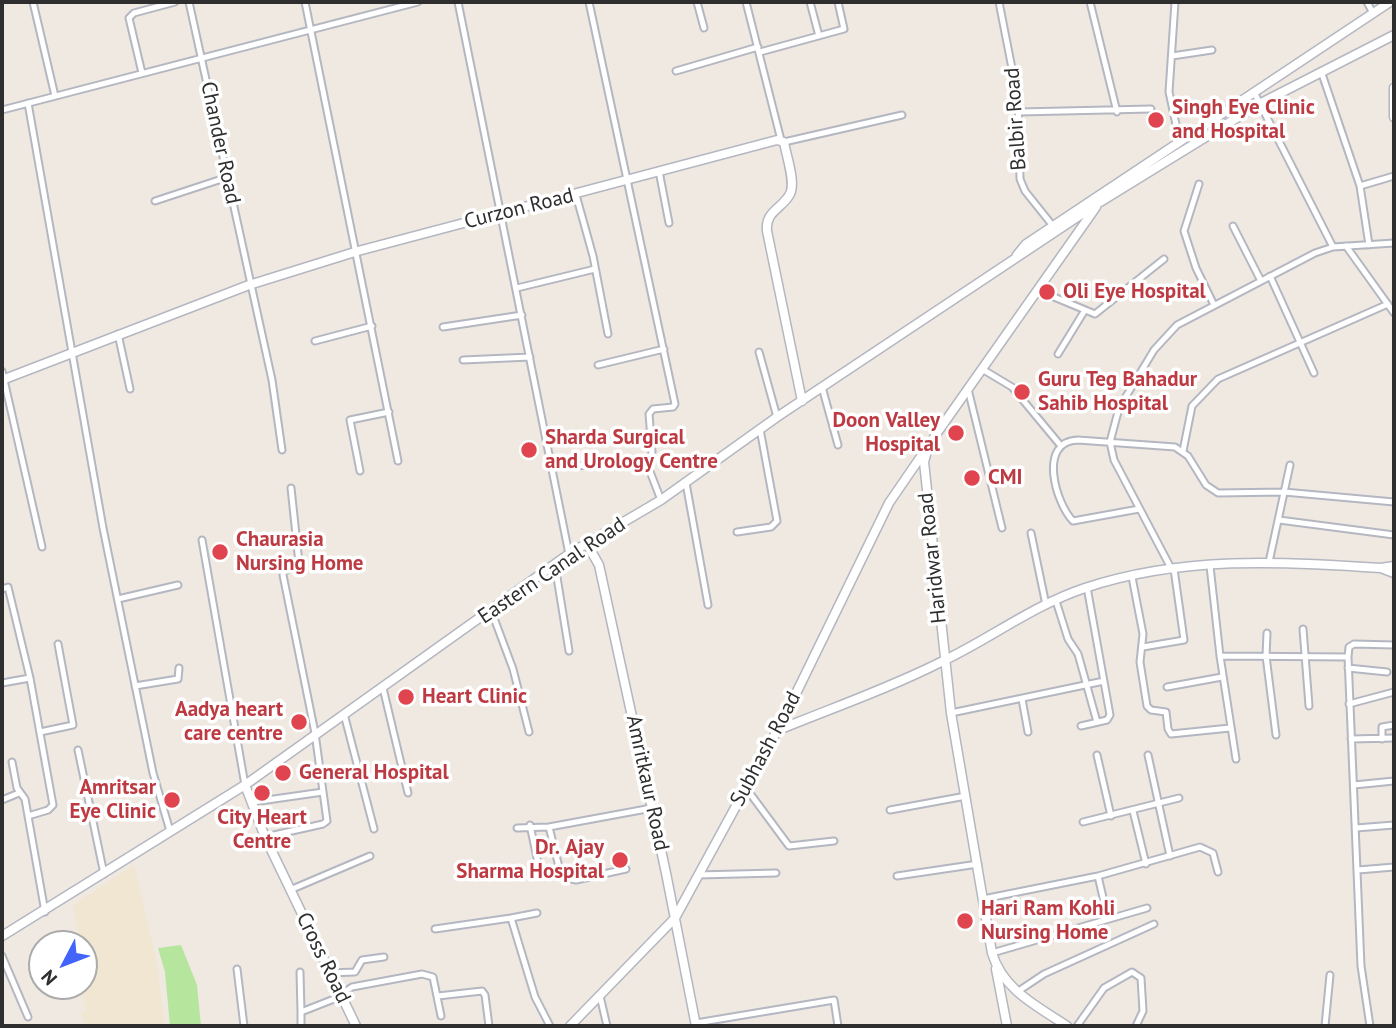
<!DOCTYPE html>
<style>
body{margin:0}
#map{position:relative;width:1396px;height:1028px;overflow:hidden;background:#efe9e1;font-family:"PT Sans",sans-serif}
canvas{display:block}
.frame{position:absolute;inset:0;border:4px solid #2e2e2e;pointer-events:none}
.north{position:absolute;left:28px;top:930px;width:70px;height:70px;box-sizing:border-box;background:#fff;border:2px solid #ababab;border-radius:50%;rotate:228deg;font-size:19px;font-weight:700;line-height:28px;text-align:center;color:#2e2e2e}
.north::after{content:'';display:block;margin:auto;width:24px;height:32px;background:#4264fb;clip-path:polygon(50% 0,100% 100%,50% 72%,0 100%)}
</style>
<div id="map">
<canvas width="1396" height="1028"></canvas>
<div class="frame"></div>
<div class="north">N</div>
</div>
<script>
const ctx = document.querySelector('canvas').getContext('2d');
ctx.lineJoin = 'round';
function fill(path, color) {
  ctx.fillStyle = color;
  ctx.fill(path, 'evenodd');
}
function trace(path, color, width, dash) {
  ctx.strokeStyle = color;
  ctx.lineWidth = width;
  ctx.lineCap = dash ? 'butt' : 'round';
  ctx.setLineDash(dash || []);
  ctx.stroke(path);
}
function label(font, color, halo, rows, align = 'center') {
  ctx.font = font + ' "PT Sans",sans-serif';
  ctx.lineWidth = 7;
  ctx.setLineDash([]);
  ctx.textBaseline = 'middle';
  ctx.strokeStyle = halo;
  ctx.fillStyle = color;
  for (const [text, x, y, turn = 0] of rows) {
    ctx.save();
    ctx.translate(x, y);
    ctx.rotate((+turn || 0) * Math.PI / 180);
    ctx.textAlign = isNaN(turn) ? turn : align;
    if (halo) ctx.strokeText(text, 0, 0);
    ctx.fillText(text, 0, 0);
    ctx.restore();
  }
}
const education = new Path2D(`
 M134,865L157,963L165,1026H85L80,1012L86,1011L80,986H84V944H80L73,905Z`);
const green = new Path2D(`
 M181,945L197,985L201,1026H170L165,972L158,948Z`);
const street = new Path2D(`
 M33,2L55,96
 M189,2L272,380L282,450
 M305,2L398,461
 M458,2L569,554
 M589,2L675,404L673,407L653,409L649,414L652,451L649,469L661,500
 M697,2L704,28
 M746,2L781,140
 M810,2L819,36
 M999,2L1018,99L1020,179L1025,191L1053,226
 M1090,2L1117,112
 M1175,2L1169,92L1180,143
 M1367,2L1373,13
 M760,52L844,29L838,2
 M1172,56L1212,50
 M676,71L758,47
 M1321,71L1360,186L1394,176
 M142,73L129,18L134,13L175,2
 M1255,94L1333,247
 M28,103L103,528L153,773L170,831
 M2,110L418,2
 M1019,112L1151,109
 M784,142L902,115
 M659,171L669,223
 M1199,184L1184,231L1196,268L1214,305
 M1360,186L1369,245
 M576,195L593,256L608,334
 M155,201L228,177
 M1233,226L1261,281
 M1346,246L1394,313
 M1270,276L1314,373
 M517,288L595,269
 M1037,290L1095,314L1164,259
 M443,327L522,315
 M118,334L130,389
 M315,341L372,326
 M759,352L777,417
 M1058,354L1085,310
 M463,360L530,357
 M598,365L664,349
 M982,369L1012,387L1061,446
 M2,371L42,547
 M822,387L838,445
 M968,389L1002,528
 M1183,451L1192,406L1218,379L1388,304
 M553,467L613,464
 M360,471L350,420L389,412
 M686,483L708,605
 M1139,509L1073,521C1056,504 1037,441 1078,440L1175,447L1188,456L1206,485L1218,493L1284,492L1394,502
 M1279,520L1394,535
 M737,532L771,527L777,521L760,429
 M1031,533L1046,605
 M202,540L245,785
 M1269,562L1290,465
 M555,565L569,651
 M1210,566L1220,656L1236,759
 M1172,570L1114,460L1110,442L1119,408L1154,350L1177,325L1315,253L1333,247L1394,243
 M1132,577L1143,634L1140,662L1147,706L1151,710L1166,712L1168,729L1171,734L1230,728
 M2,589L8,587L30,678L53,805L48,810L28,816
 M118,599L178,585
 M1056,601L1068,639L1078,654L1097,722
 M491,610L513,669L529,732
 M1303,629L1309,706
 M1267,633L1266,656L1276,735
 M1143,647L1184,640L1174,569
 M1220,656L1348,657
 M1348,668L1387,672
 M2,683L30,678
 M135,686L178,679L179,668
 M1167,687L1222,677
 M383,688L408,793
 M1022,699L1028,732
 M1349,704L1394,692
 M951,713L1104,681
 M344,714L374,829
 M1081,726L1107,720L1110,715L1087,587
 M40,732L73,725L58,644
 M1351,739L1394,738
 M1382,739V727L1394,725
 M78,750L104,874
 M1097,755L1111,816
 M1148,755L1170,856
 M12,762L17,788L25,799L45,912
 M1354,785L1394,781
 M746,788L789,846L834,841
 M2,800L19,793
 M253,802L323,792
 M890,810L966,796
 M1133,811L1146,864
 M1083,822L1179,798
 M530,825L541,877
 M549,827L559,867L566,878L576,880L626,869
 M517,828L549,827L652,808
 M1356,828L1394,825
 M265,837L323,824L327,821L315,733L283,575L284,571L298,567L299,563L291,488
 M1358,870L1394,867
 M698,875L776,873
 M897,876L978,864
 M1098,876L1108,919
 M290,890L370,856
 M983,899L1098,876L1200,847L1213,853L1218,872
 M511,918L537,913
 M435,929L511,918L535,997L550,1026
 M992,953L1147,908
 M2,956L28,1017
 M237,969L244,1026
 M300,972L301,1012
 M330,973L355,972L362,960L384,957
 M1017,992L1044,974L1154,924
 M438,996L482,991L485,995L489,1026
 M600,996L607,1026
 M696,1023L834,1000L838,1026
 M301,1026V1012L334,999L352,987L422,974L433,977L441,1016
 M1077,1026L1104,988L1132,972L1141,978L1143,1011L1136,1026
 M1325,1026L1330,975
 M1370,1026L1361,966L1348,657L1349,647L1354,644L1394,645`);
const secondary = new Path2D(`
 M1394,88V117
 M1017,255L1026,244L1390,2
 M2,380L249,285L358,251L777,140L784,142C786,155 796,182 790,194C782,209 765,211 767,231L802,401
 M587,544L599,565L666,873L696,1026
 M1381,568L1394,573
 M776,731C832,708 890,688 943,661C991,638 1034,605 1085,588C1180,556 1283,561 1381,568L1394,566
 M245,785L265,837L356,1026
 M2,936L245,785L569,554L661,500L777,417L1100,202L1261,103L1394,35
 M996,969L1007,1026
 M570,1026L675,918L784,718L889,503L924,452
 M1067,1026C1037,1006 1003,990 992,953L951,713L924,462L928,447L937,433L1096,207`);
const markers = [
 [1156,120,9,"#e0444e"],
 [1047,292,9,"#e0444e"],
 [1022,392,9,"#e0444e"],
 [956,433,9,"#e0444e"],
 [529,450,9,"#e0444e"],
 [972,478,9,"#e0444e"],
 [220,552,9,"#e0444e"],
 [406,697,9,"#e0444e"],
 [299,722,9,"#e0444e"],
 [283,773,9,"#e0444e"],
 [262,793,9,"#e0444e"],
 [172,800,9,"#e0444e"],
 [620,860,9,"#e0444e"],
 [965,921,9,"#e0444e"]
];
const healthNames = [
 ["Singh Eye Clinic",1172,108],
 ["and Hospital",1172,132],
 ["Oli Eye Hospital",1063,292],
 ["Guru Teg Bahadur",1038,380],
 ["Sahib Hospital",1038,404],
 ["Doon Valley",940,421,"right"],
 ["Hospital",940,445,"right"],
 ["Sharda Surgical",545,438],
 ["and Urology Centre",545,462],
 ["CMI",988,478],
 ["Chaurasia",236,540],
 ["Nursing Home",236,564],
 ["Heart Clinic",422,697],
 ["Aadya heart",283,710,"right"],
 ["care centre",283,734,"right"],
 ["General Hospital",299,773],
 ["Amritsar",156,788,"right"],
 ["Eye Clinic",156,812,"right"],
 ["City Heart",262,818,"center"],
 ["Centre",262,842,"center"],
 ["Dr. Ajay",604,848,"right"],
 ["Sharma Hospital",604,872,"right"],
 ["Hari Ram Kohli",981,909],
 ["Nursing Home",981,933]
];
const streetNames = [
 ["Balbir Road",1016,119,-94],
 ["Chander Road",220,143,78],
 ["Curzon Road",519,209,-14],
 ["Haridwar Road",933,558,-96],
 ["Eastern Canal Road",552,571,-34],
 ["Subhash Road",766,749,-62],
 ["Amritkaur Road",647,783,78],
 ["Cross Road",323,958,64]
];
fill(education, '#f0e6d1');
fill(green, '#b6e59e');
trace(street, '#b4b7c1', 9);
trace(secondary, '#b4b7c1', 11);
trace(street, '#fff', 5);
trace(secondary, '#fff', 8);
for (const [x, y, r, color] of markers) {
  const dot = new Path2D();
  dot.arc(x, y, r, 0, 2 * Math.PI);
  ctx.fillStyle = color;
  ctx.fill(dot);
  trace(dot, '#fff', 2.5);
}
label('bold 21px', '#be3a42', '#fff', healthNames, 'left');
label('21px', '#2e2e2e', '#fff', streetNames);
</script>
